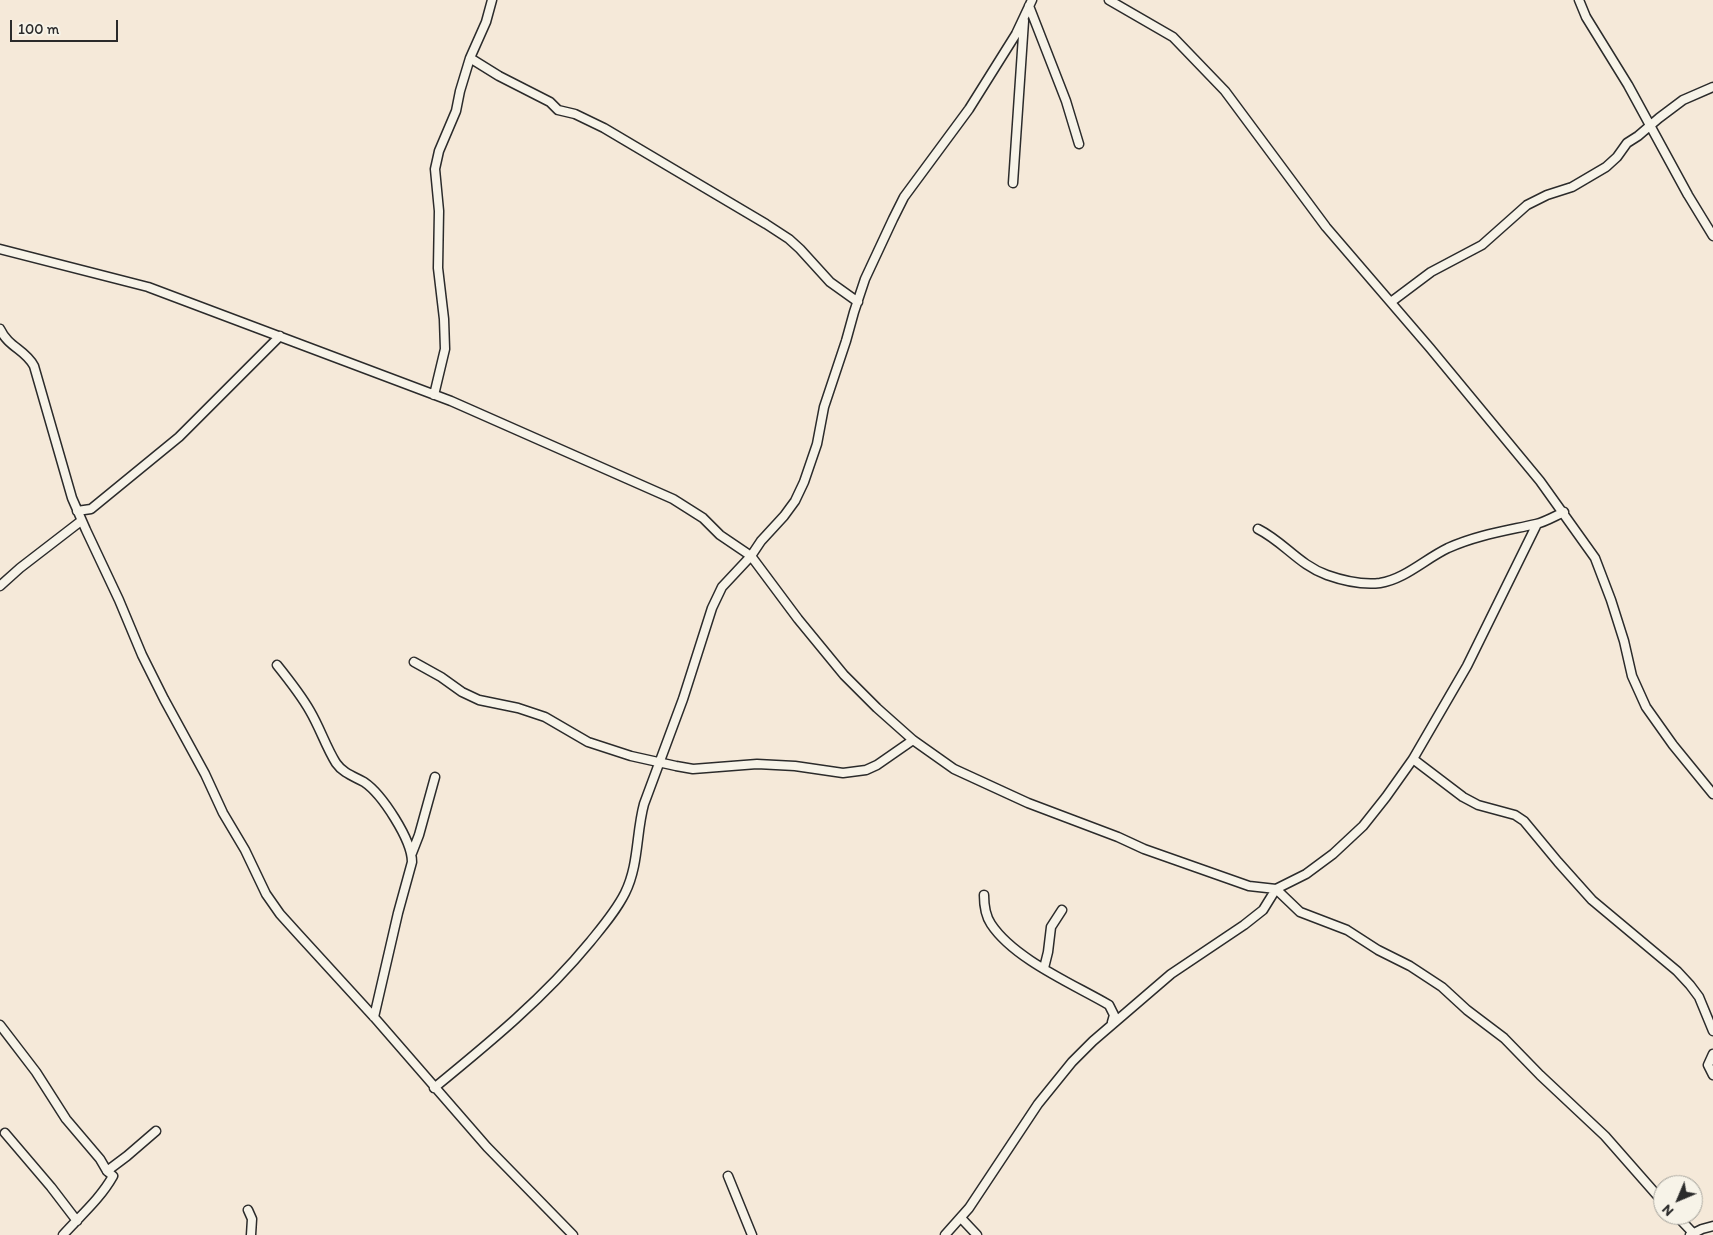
<!DOCTYPE html>
<style>
body{margin:0}
#map{position:relative;width:1713px;height:1235px;overflow:hidden;background:#f5e9d9;font-family:Itim,sans-serif}
canvas{display:block}
.north{position:absolute;left:1653px;top:1175px;width:50px;height:50px;box-sizing:border-box;background:#f7f3e8;border:1px solid #a5a39c;border-radius:50%;rotate:225deg;font-size:14px;font-weight:700;line-height:20px;text-align:center;color:#2b2b2b}
.north::after{content:'';display:block;margin:auto;width:18px;height:22px;background:#2b2b2b;clip-path:polygon(50% 0,100% 100%,50% 72%,0 100%)}
.scale{position:absolute;left:10px;top:20px;width:108px;height:22px;box-sizing:border-box;border:2px solid #2b2b2b;border-top:0;padding-left:6px;font-size:15px;line-height:18px;white-space:nowrap;color:#2b2b2b;-webkit-text-stroke:4px #f7f3e8;paint-order:stroke}
</style>
<div id="map">
<canvas width="1713" height="1235"></canvas>
<div class="north">N</div>
<div class="scale">100 m</div>
</div>
<script>
const ctx = document.querySelector('canvas').getContext('2d');
ctx.lineJoin = 'round';
function trace(path, color, width, dash) {
  ctx.strokeStyle = color;
  ctx.lineWidth = width;
  ctx.lineCap = dash ? 'butt' : 'round';
  ctx.setLineDash(dash || []);
  ctx.stroke(path);
}
const street = new Path2D(`
 M1109,0L1173,37L1225,91L1326,227L1430,348L1540,481L1595,558L1611,600L1624,641L1632,676L1646,707L1673,745L1713,794
 M1579,0L1586,17L1628,85L1688,195L1713,236
 M1029,6L1066,101L1079,144
 M470,58L499,76L550,102L558,110L575,114L604,128L766,224L789,239L800,249L830,282L858,302
 M1013,183L1024,21
 M0,249L148,287L451,401L673,499L703,518L720,535L751,556L798,619L844,675L877,708L913,740L954,769L1028,803L1118,837L1144,849L1249,886L1276,889L1300,912L1347,930L1378,950L1410,966L1442,987L1467,1010L1504,1038L1540,1075L1605,1136L1663,1202
 M1391,302L1431,272L1482,245L1527,205L1547,195L1572,187L1606,167L1617,157L1627,143L1638,136L1659,118L1683,100L1713,87
 M0,329C9,348 25,349 34,366L72,498L86,530L119,600L142,655L164,699L205,774L223,813L245,850L266,894L280,914L299,935L374,1017L487,1147L573,1235
 M434,395L445,349L444,319L438,268L439,211L435,169L439,151L456,111L460,91L470,58L486,22L492,0
 M77,511L91,509L179,437L280,336
 M1258,529C1284,542 1299,565 1327,575C1344,581 1363,585 1380,583C1405,579 1425,559 1448,548C1477,535 1505,531 1536,524C1545,522 1555,516 1564,512
 M0,586L20,568L81,521
 M414,662L441,677L462,692L479,700L518,708L545,717L588,742L631,756L676,766L693,769L757,764L795,766L843,773L866,770L877,765L913,740
 M277,665C289,680 301,695 310,711C320,728 326,747 336,763C343,773 353,776 364,782C382,794 412,840 412,862L398,913L374,1017
 M1413,759L1463,797L1478,805L1515,815L1524,821L1558,862L1592,900L1677,971L1690,985L1699,997L1713,1031
 M412,853L419,835L435,777
 M984,895C984,905 985,915 991,924C1014,959 1073,984 1109,1005L1114,1015L1112,1022
 M1044,968L1048,952L1051,927L1062,910
 M0,1025L36,1072L66,1119L100,1159L107,1171
 M1713,1054L1708,1065L1713,1075
 M434,1088C489,1043 544,998 590,942C603,926 616,911 625,893C639,865 636,833 644,804L683,699L712,608L722,587L751,556L761,541L784,516L795,501L804,482L817,444L824,407L846,341L854,312L865,279L893,219L904,197L969,109L1016,34L1032,0
 M5,1133L51,1187L77,1221
 M728,1176L752,1235
 M248,1210L252,1219L251,1235
 M1676,1215L1693,1233
 M961,1218L977,1235
 M63,1235C81,1215 100,1199 113,1176L107,1171L127,1156L156,1131
 M945,1235L969,1208L1038,1104L1072,1062L1093,1041L1171,974L1244,925L1263,910L1276,889L1306,874L1333,854L1363,826L1386,797L1413,759L1467,666L1537,524
 M1690,1235L1702,1229L1713,1226`);
trace(street, '#2b2b2b', 11);
trace(street, '#f7f3e8', 8);
</script>
